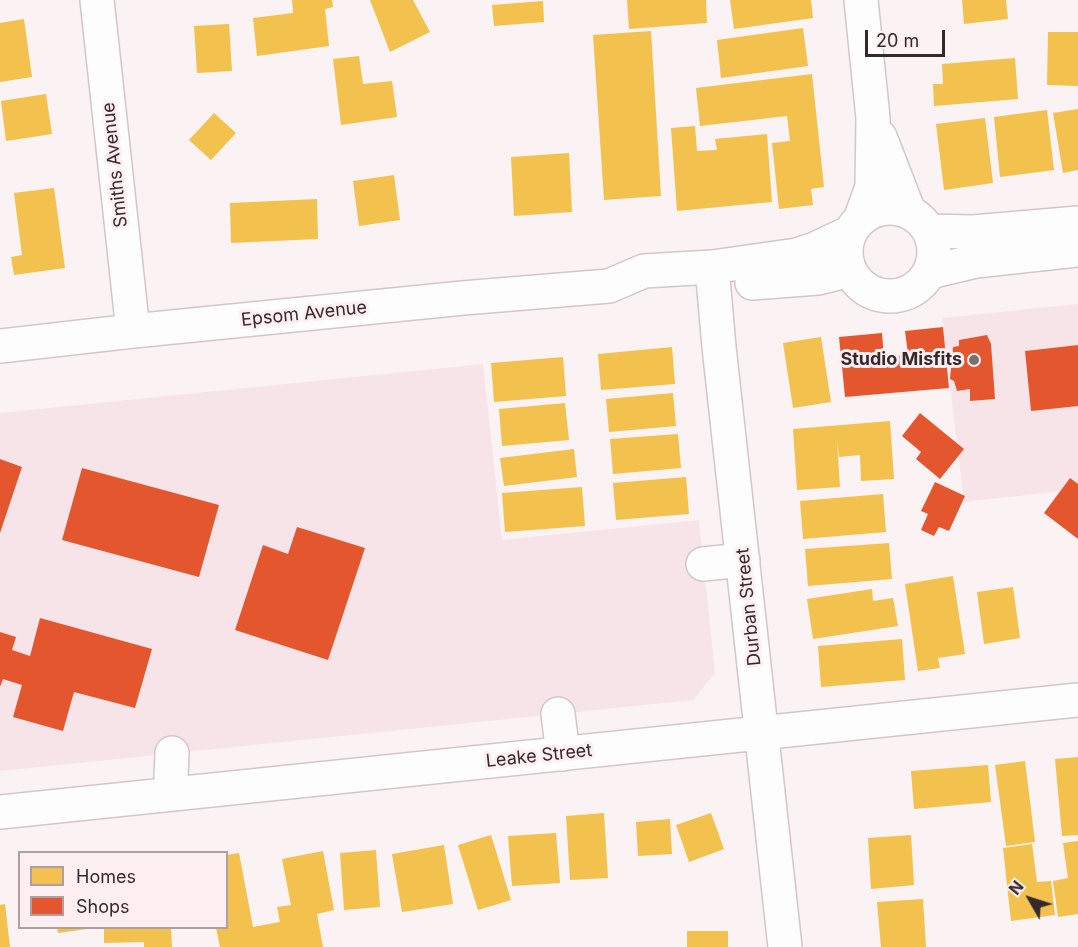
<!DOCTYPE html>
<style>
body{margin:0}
#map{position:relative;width:1078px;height:947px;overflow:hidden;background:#faf2f3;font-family:Inter,sans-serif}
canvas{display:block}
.legend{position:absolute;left:18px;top:851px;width:210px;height:78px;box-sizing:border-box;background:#fdeef2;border:2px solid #ad9fa3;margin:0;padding:8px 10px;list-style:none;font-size:18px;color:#36292c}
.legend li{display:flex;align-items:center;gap:12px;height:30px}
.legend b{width:30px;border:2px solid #ad9fa3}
.north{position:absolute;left:1000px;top:869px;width:60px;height:60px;-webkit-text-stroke:4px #fdeef2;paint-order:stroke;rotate:309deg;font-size:16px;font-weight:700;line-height:24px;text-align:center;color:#36292c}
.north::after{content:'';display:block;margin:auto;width:21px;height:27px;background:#36292c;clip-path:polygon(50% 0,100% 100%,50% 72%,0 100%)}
.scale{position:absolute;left:865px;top:30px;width:80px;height:27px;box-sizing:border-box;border:3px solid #36292c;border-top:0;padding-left:8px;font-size:18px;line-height:21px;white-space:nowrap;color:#36292c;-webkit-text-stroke:4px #fdeef2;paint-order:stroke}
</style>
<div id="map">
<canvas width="1078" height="947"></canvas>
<ul class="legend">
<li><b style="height:16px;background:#f2c14e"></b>Homes</li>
<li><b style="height:16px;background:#e4572e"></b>Shops</li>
</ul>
<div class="north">N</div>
<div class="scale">20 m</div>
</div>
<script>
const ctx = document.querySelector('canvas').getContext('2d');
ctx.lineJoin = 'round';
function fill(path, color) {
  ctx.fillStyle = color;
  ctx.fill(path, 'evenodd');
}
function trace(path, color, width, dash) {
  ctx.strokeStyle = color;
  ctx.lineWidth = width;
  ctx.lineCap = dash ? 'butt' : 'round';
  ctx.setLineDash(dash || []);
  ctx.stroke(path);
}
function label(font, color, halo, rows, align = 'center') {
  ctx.font = font + ' Inter,sans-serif';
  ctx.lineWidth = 6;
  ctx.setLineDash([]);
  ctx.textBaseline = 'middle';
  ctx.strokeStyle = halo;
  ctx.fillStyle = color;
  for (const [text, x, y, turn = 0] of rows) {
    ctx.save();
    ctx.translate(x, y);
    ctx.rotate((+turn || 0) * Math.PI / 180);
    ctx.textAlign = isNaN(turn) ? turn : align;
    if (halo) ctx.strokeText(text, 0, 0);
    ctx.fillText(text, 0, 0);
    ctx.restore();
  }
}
const built = new Path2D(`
 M1078,304V489L964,502L942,318Z
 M483,364L502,540L699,520L715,673L693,700L0,771V413Z`);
const homes = new Path2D(`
 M292,0H332L333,7L325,9L329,46L257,56L253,18L293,13Z
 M370,0H413L430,32L390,52Z
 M627,0H706L707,23L629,29Z
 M730,0H811L813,18L734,29Z
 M962,0H1006L1008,19L964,24Z
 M543,1L544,22L494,26L492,5Z
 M24,19L32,77L0,82V23Z
 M229,24L232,71L197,73L194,26Z
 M803,28L808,66L721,78L717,40Z
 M651,31L661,196L604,200L593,35Z
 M1048,32H1078V86L1047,85Z
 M359,56L363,84L392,81L397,117L341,125L333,59Z
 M1015,58L1018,99L934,106L933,84H943L942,64Z
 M812,74L824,187L811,189L813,205L779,209L772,143L790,141L787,116L700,126L696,88Z
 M46,94L52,134L6,141L1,101Z
 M1078,109V170L1063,173L1053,113Z
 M1047,110L1054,170L1000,177L994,117Z
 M214,113L236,133L211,160L189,140Z
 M985,118L993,183L944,190L936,124Z
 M695,126L697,151L717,150L715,139L767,134L772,202L677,211L671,128Z
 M569,153L572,212L514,216L511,157Z
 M394,175L400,220L359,226L353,181Z
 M54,188L65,268L14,275L11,257L22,255L14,193Z
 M317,199L318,239L231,243L230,203Z
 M821,337L831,402L793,408L783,343Z
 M672,347L675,384L601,390L598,354Z
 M563,357L566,396L494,402L491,363Z
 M673,393L676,426L609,432L606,399Z
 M565,403L569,440L502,446L499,409Z
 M890,421L894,479L861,481L860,455L839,457L837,440L840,487L797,490L793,429Z
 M678,434L681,468L613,474L610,439Z
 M574,449L577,477L504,486L500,458Z
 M686,477L689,514L616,520L613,483Z
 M582,487L585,526L505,532L502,493Z
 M883,494L886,532L803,539L800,501Z
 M889,543L892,579L808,586L805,549Z
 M953,576L965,654L938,658L940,668L918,671L905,584Z
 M1013,587L1020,638L984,644L977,592Z
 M872,589L873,601L893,598L898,626L813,639L807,599Z
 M902,639L905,680L821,687L818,646Z
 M1078,757V835L1062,836L1055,759Z
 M1025,761L1035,842L1006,846L995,765Z
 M988,765L991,802L914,809L911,771Z
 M604,813L608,878L570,880L566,816Z
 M711,813L724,849L689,862L676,825Z
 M670,819L672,854L638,856L636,822Z
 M556,833L560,883L512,886L508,836Z
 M491,835L511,900L478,910L458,845Z
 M911,835L914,885L871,889L868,838Z
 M1078,841V914L1058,917L1053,881L1068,878L1063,843Z
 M1032,844L1037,882L1051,881L1055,915L1011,921L1003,848Z
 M444,845L453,904L402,912L392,854Z
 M376,850L380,907L344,910L340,853Z
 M323,851L334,910L317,914L323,947H220L216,928H226V855L239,853L253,927L280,922L277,907L291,905L282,859Z
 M923,899L926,947H881L877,902Z
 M5,904L10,947H0V905Z
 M57,928H87V929L58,933Z
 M104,928H171L172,947H144V942L104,943Z
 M687,931H728V947H687Z`);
const shops = new Path2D(`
 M943,327L949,388L845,397L839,337L882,333L884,357L908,355L905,331Z
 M987,335L991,344L995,399L970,401V389L957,391L954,381L950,379L953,347L959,346V340Z
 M1078,345V406L1031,411L1025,351Z
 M920,413L964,449L940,479L916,459L921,452L902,436Z
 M0,459L22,467L0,533Z
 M82,468L219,505L199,577L62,540Z
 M1070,478L1078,484V539L1044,513Z
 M935,482L965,496L949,531L939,527L934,536L921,530L928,514L921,511Z
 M297,527L365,548L328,660L235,630L263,545L288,554Z
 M40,618L152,649L135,708L74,692L63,731L13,717L22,685L3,679L0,687V632L16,637L12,650L30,656Z`);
const minor = new Path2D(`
 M97,0L133,331
 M880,137L909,212
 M846 252a44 44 0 1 1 88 0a44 44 0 1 1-88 0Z
 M860,220L872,187L873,118L861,0
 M929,231L973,232L1078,223
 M712,267L719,347L785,947
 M930,272L976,261L1078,250
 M752,283L818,278L850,270
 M0,346L133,331L463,298L609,286L644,271L712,267L797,255L815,249L851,232
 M703,564L743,560
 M558,714L563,754
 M172,753L171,777L173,794
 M0,812L1078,700`);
const markers = [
 [974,360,6,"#7b6f72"]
];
const streetNames = [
 ["Smiths Avenue",115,165,-96],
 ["Epsom Avenue",304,314,-6],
 ["Durban Street",749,607,-96],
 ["Leake Street",539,756,-6]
];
const poiNames = [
 ["Studio Misfits",962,360]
];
fill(built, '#f7e4e8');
fill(homes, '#f2c14e');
fill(shops, '#e4572e');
trace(minor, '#d1c7ca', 36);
trace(minor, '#fefdfd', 33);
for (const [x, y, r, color] of markers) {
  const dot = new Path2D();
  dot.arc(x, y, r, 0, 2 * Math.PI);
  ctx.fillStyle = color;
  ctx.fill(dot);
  trace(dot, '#fdeef2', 2);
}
label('18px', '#36292c', '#fdeef2', streetNames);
label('bold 18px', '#36292c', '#fdeef2', poiNames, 'right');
</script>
